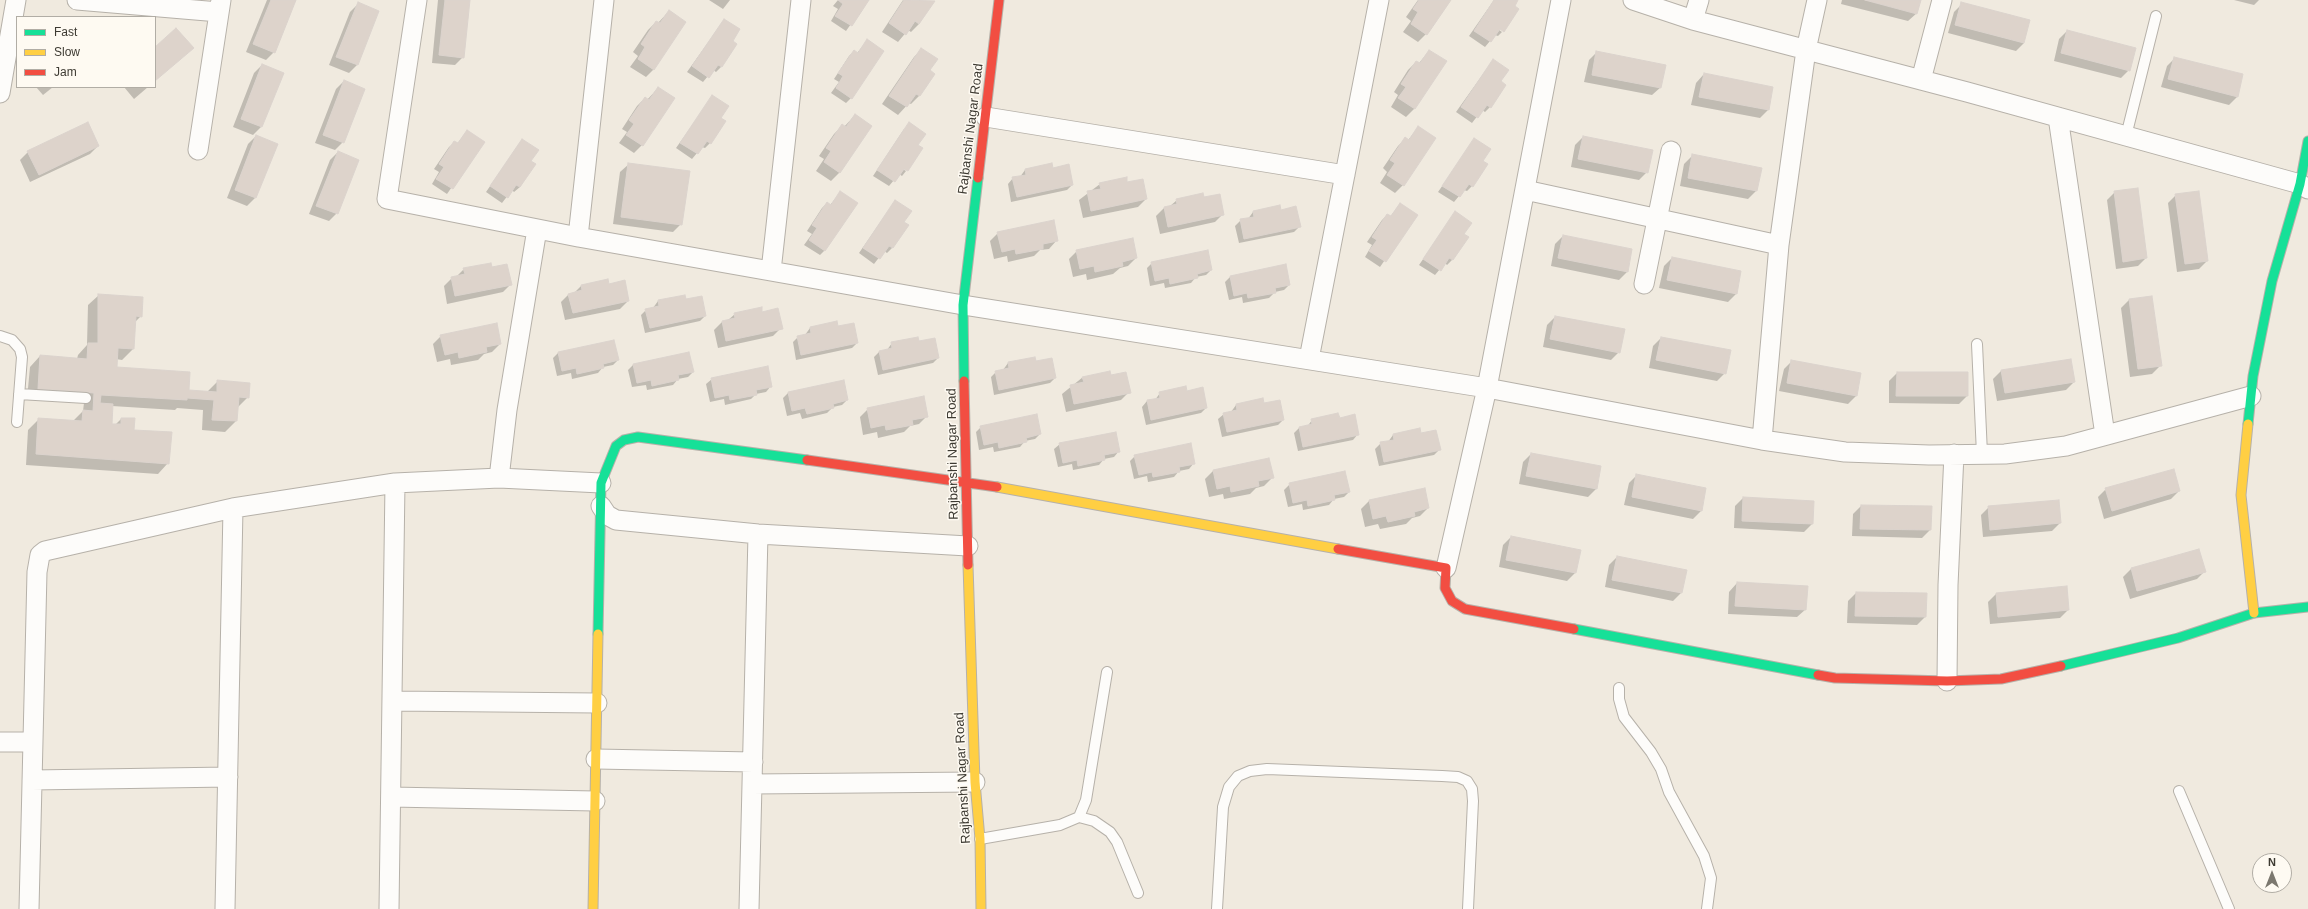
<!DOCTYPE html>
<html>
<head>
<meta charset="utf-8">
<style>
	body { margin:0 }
	#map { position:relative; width:2308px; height:909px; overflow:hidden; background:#f0eadf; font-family:Arial,sans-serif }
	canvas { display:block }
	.legend { position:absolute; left:16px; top:16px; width:140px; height:72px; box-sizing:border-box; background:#fefaf2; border:1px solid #b1ada5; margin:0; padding:5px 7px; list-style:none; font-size:12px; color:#3d3a32 }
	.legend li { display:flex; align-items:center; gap:8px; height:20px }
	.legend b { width:20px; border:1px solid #b1ada5 }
	.north { position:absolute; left:2252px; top:853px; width:40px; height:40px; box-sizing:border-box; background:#fefaf2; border:1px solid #b1ada5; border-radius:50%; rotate:0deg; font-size:11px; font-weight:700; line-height:16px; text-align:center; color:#3d3a32 }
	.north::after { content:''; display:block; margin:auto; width:14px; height:18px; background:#7c786f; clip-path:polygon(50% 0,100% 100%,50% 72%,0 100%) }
</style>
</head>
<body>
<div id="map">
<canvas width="2308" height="909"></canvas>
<ul class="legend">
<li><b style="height:5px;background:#16e098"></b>Fast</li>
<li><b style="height:5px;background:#ffcf43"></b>Slow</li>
<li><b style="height:5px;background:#f24e42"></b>Jam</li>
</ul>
<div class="north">N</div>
</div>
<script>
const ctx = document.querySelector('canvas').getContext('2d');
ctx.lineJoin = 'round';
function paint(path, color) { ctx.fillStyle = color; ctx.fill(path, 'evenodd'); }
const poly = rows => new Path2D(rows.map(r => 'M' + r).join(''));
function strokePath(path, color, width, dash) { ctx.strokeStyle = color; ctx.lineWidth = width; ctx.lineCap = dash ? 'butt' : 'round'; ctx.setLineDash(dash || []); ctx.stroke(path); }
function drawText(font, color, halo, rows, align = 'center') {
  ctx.font = font + ' Arial,sans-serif'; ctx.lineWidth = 3; ctx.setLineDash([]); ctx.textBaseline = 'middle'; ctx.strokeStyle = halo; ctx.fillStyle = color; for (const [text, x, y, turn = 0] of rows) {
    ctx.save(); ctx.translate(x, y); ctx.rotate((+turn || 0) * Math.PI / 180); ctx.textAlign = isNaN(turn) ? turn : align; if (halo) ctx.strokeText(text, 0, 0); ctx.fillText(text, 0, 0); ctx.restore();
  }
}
paint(poly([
	[267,0,294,0,274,52,266,60,246,52],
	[438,0,469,0,463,57,455,65,432,63],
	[709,0,730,0,723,9],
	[838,0,868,0,846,31,831,21,838,9,833,6],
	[903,0,933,2,919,24,911,32,908,30,898,42,882,32],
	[1418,0,1449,0,1426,34,1418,42,1403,32,1411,21,1406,17],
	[1494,0,1517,0,1495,27,1502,32,1498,36,1495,35,1485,47,1469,36],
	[1842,0,1920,0,1917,13,1908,21,1841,4],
	[2234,0,2259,0,2254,5],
	[358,4,357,65,349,73,329,65,350,12],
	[1962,4,2024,43,2016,51,1948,33,1954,12],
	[669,11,654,69,646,77,630,67,638,56,633,52,648,30,656,22,658,23],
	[724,20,731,41,736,45,721,67,716,72,713,70,703,82,687,72],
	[2067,31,2129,70,2121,78,2054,61,2059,39],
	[867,41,851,98,846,103,831,93,839,82,834,79,849,56,854,51,857,53],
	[922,49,929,71,934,74,919,96,911,104,909,103,898,115,882,104,914,57],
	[1429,51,1445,62,1414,109,1406,117,1391,107,1398,95,1394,92,1408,70,1416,62,1419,63],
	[1597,52,1661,87,1652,95,1584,82,1589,60],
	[2175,58,2237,97,2229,105,2161,87,2167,66],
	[1493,60,1500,82,1490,107,1485,112,1482,110,1472,123,1456,112],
	[262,65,261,127,253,135,233,127,254,73],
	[1704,74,1768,110,1760,118,1691,105,1696,83],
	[344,81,343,142,335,150,315,143,336,89],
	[36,87,53,87,43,95],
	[124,87,148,87,134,99],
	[658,88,674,98,642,145,634,153,619,143,627,132,622,129,637,106,645,98,647,100],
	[713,96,720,118,725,121,710,143,705,148,702,147,692,159,676,148],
	[855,115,871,126,839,173,831,181,816,171,824,159,819,156,834,134,842,126,844,127],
	[1418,128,1403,185,1395,193,1380,183,1387,172,1383,168,1398,146,1406,138,1408,140],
	[904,129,899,167,906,171,902,176,899,174,889,186,873,176],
	[467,131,483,142,447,194,432,184,439,172,434,169,449,147,455,142,457,144],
	[256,136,276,144,255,198,247,206,227,198,248,144],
	[1583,137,1647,172,1639,180,1571,167,1575,145],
	[1475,139,1482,161,1487,164,1472,186,1467,191,1464,190,1454,202,1438,192],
	[522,140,530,161,534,165,520,187,514,192,512,190,502,203,486,192],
	[98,146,90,154,30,182,20,160,28,152],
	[338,152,337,213,329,221,309,214,330,160],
	[1693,155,1756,191,1748,199,1680,186,1684,164],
	[629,164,681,224,673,232,613,224,620,172],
	[1052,169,1072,185,1067,190,1011,202,1008,184,1013,178,1020,177,1025,170],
	[1100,184,1146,199,1138,207,1083,218,1079,200],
	[2115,192,2146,258,2138,266,2116,269,2107,200],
	[840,193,825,250,820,255,804,245,812,234,807,231,822,208,827,203,830,205],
	[2176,195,2207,261,2199,269,2177,272,2168,203],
	[1203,199,1223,214,1215,222,1160,234,1156,216,1164,208,1169,207,1177,200],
	[895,201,902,223,907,226,892,248,887,253,884,251,874,264,859,253],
	[1400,204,1416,215,1380,267,1365,257,1372,245,1367,242,1382,220,1387,215,1390,217],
	[1279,206,1280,211,1300,226,1294,232,1239,243,1235,226,1241,220,1248,219,1253,212],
	[1455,213,1462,234,1452,260,1447,265,1445,263,1435,275,1419,265],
	[998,233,1057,240,1049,249,1040,250,1034,256,1008,262,1007,256,994,259,990,241],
	[1563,236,1627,272,1619,280,1551,266,1555,244],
	[1077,251,1136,258,1128,266,1120,268,1113,274,1087,280,1086,274,1073,277,1069,259],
	[1672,258,1736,294,1728,302,1659,288,1664,266],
	[1152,263,1211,270,1206,275,1196,277,1191,283,1165,288,1164,283,1150,286,1147,268],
	[1285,266,1289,285,1284,290,1275,292,1269,298,1243,303,1242,297,1229,300,1225,282,1230,277],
	[491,268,511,284,503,292,447,304,444,286,452,278,456,277,464,269],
	[609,285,628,301,620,309,565,320,561,302,569,294,574,293,581,286],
	[99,295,141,316,134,323,133,349,122,360,116,359,116,367,188,391,207,392,218,381,248,397,237,408,236,421,225,432,202,430,203,410,177,408,175,410,112,406,111,425,115,425,121,419,168,463,158,474,26,465,28,430,39,419,73,421,83,411,84,403,27,399,30,367,40,356,77,359,78,355,87,345,88,305],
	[2129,300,2160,366,2152,374,2130,377,2121,308],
	[658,301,705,316,700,321,645,333,641,315,646,310,653,308],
	[762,313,781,328,773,336,718,348,714,330,722,322,727,321,735,314],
	[1555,317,1619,352,1611,360,1543,347,1547,325],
	[837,327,857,343,852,348,796,360,793,342,798,337,805,335,810,328],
	[441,336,500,344,492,352,484,354,478,360,451,365,450,359,437,362,433,344],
	[1661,338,1725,373,1717,381,1649,368,1653,346],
	[919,342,938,358,933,363,878,375,874,357,879,352,887,350,892,343],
	[558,353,618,360,613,365,603,367,598,373,572,379,571,373,557,376,553,358],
	[1792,361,1860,374,1856,396,1848,404,1779,391,1784,369],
	[1035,362,1055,378,1050,383,994,395,991,377,996,372,1003,370,1008,363],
	[633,365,693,372,688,377,678,379,673,385,647,390,646,385,632,387,628,370],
	[2001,371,2074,382,2066,390,1997,401,1993,379],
	[1897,373,1967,396,1959,404,1889,403,1889,381],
	[1083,377,1110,377,1129,392,1121,400,1066,412,1062,394],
	[712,379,771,386,766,392,756,394,751,399,725,405,724,399,710,402,706,384],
	[843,381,847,400,842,405,833,407,827,413,802,419,800,413,787,416,783,398,788,393],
	[1160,393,1206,408,1201,413,1146,425,1142,407,1147,401,1155,400],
	[1262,400,1263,404,1283,420,1278,425,1222,437,1218,419,1224,414,1231,412,1236,405],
	[868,409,927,416,919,424,910,426,904,432,878,438,877,432,863,435,860,417],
	[1312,420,1358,434,1353,440,1298,451,1294,433,1299,428,1307,427],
	[981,427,1040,434,1035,439,1025,441,1020,447,994,452,993,447,979,450,976,432],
	[1419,429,1420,434,1440,449,1434,455,1379,466,1375,449,1381,443,1388,442,1393,435],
	[1060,444,1119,451,1114,457,1104,459,1099,465,1073,470,1072,464,1058,467,1054,449],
	[1531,454,1600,467,1596,489,1588,497,1519,484,1523,462],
	[1135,456,1194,463,1189,469,1179,471,1174,477,1148,482,1147,476,1134,479,1130,461],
	[1268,459,1272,478,1264,486,1256,488,1250,494,1224,499,1223,494,1209,497,1205,479,1213,471],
	[1637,475,1701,511,1693,519,1624,505,1629,483],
	[1290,484,1349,492,1344,497,1334,499,1329,505,1303,510,1302,504,1288,507,1284,490],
	[2106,489,2179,491,2171,499,2104,519,2098,497],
	[1743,498,1812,524,1804,532,1734,528,1735,506],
	[1369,501,1428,508,1420,516,1412,518,1406,524,1380,529,1378,524,1365,527,1361,509],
	[1861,506,1931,507,1930,530,1922,538,1852,536,1853,514],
	[1989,507,2060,523,2052,531,1983,537,1981,515],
	[1511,537,1575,573,1567,581,1499,567,1503,545],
	[2199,550,2205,571,2197,579,2130,599,2123,577,2131,569],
	[1617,557,1681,593,1673,601,1605,587,1609,565],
	[1737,583,1806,609,1797,617,1728,614,1729,592],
	[1856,593,1925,617,1917,625,1847,623,1848,601],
	[1996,594,2068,610,2060,618,1990,624,1988,602]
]), '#0003');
const building = poly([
	[271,0,296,0,275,53,253,44,271,0],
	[445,0,470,0,464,58,439,55,445,0],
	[869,0,852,26,835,16,843,4,838,0,869,0],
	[904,0,935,1,919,24,915,21,906,35,889,23,904,0],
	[1419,0,1451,0,1427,35,1411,24,1418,12,1413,9,1419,0],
	[1494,0,1518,0,1515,6,1519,9,1504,32,1500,29,1491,42,1474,31,1494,0],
	[1865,0,1921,0,1917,14,1865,0],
	[358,2,379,11,358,65,336,57,358,2],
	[1961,2,2030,20,2024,43,1955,25,1961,2],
	[669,10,686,22,654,70,638,59,645,47,641,44,656,21,660,23,669,10],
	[724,19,740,29,733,41,737,44,722,67,718,65,709,78,692,66,724,19],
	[176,28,194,48,155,81,155,47,176,28],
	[2067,30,2136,48,2130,71,2061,53,2067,30],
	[867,39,884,51,852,99,836,88,843,76,838,73,854,50,858,53,867,39],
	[921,48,938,59,930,70,935,74,920,96,916,94,907,107,889,96,921,48],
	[1429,50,1447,61,1415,109,1398,98,1406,87,1401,84,1416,61,1420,63,1429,50],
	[1596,51,1666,65,1661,88,1592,75,1596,51],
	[2174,57,2243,74,2238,97,2168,79,2174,57],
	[1493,59,1509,70,1501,81,1506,85,1491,108,1487,105,1478,118,1461,107,1493,59],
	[262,64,284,73,262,127,241,119,262,64],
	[1704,73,1773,87,1769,110,1699,97,1704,73],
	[344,80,365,89,344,143,323,135,344,80],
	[658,87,675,98,643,146,626,135,634,124,629,120,645,97,649,100,658,87],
	[712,95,729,106,721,118,726,121,711,144,707,141,698,154,680,143,712,95],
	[855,114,872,126,840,173,824,162,831,151,826,148,842,124,846,127,855,114],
	[88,122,99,146,39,175,27,151,88,122],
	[909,122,926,134,918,145,923,148,908,171,904,169,895,182,877,170,909,122],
	[1418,126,1436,138,1404,186,1387,175,1395,163,1390,160,1405,137,1409,140,1418,126],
	[467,130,485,142,453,189,436,179,444,167,439,164,454,141,458,143,467,130],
	[256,135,278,144,256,198,235,190,256,135],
	[1583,136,1653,150,1648,173,1578,159,1583,136],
	[1474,138,1491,149,1483,161,1488,164,1473,187,1469,184,1460,197,1442,186,1474,138],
	[522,139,539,150,531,161,536,164,520,187,516,185,508,198,490,186,522,139],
	[338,151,359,160,338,214,316,206,338,151],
	[1692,154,1762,168,1757,191,1688,178,1692,154],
	[628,163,690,171,682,225,621,217,628,163],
	[1052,163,1053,168,1069,164,1073,185,1017,197,1012,177,1026,175,1025,169,1052,163],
	[1127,177,1127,182,1143,179,1147,199,1091,211,1087,191,1101,189,1099,183,1127,177],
	[2138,188,2147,258,2123,262,2114,191,2138,188],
	[840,191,858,203,825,251,809,240,817,228,812,225,827,202,831,205,840,191],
	[2199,191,2208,261,2185,264,2175,194,2199,191],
	[1203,193,1204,197,1220,194,1224,215,1168,227,1164,207,1177,204,1176,199,1203,193],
	[895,200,912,211,904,222,909,225,893,248,889,246,880,259,863,248,895,200],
	[1400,203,1418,215,1386,262,1369,251,1377,240,1372,237,1387,214,1391,216,1400,203],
	[1280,205,1281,210,1296,206,1301,227,1244,239,1240,219,1254,217,1253,211,1280,205],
	[1455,211,1472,223,1464,234,1469,237,1453,260,1449,258,1441,271,1423,259,1455,211],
	[1054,220,1058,241,1043,244,1043,249,1016,254,1015,249,1002,252,997,232,1054,220],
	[1563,235,1632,249,1628,272,1558,258,1563,235],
	[1133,238,1137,258,1122,262,1123,266,1095,272,1094,266,1080,269,1076,250,1133,238],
	[1208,250,1212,270,1197,274,1198,278,1170,284,1169,278,1155,281,1151,262,1208,250],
	[1672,257,1741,271,1737,294,1667,280,1672,257],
	[491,263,492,267,507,264,512,285,455,296,451,277,465,274,463,268,491,263],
	[1286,264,1290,285,1275,288,1276,293,1248,298,1247,293,1234,296,1230,276,1286,264],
	[608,279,609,284,625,280,629,301,573,313,568,294,582,290,581,285,608,279],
	[98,294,143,297,142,317,136,316,134,349,118,348,117,367,190,372,189,390,217,392,217,380,250,383,249,398,239,397,237,421,212,420,214,400,187,398,187,400,101,395,100,403,113,404,112,424,121,424,121,418,135,418,134,430,172,432,169,464,36,454,38,418,82,421,83,410,93,411,94,393,38,389,40,355,87,359,88,343,98,343,98,294],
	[685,295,686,299,702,296,706,316,650,328,645,309,659,306,658,300,685,295],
	[2152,296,2162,366,2138,369,2129,299,2152,296],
	[762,307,762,312,778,308,783,329,726,341,722,321,735,318,734,313,762,307],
	[1555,316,1625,329,1620,353,1550,339,1555,316],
	[837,321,838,326,854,323,858,343,801,355,797,336,811,333,810,327,837,321],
	[497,323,501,344,486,347,487,352,459,358,458,352,445,355,440,335,497,323],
	[918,337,919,341,935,338,939,358,883,370,879,351,892,348,891,342,918,337],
	[1661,337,1731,350,1726,374,1656,360,1661,337],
	[614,340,619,360,603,364,604,368,577,374,576,368,562,371,558,352,614,340],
	[689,352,694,372,678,375,679,380,652,386,651,380,637,383,633,364,689,352],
	[1035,357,1036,361,1052,358,1056,378,999,390,995,371,1009,368,1008,362,1035,357],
	[2071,359,2075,382,2005,393,2001,370,2071,359],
	[1791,360,1861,373,1857,396,1787,383,1791,360],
	[768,366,772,387,756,390,757,395,730,400,729,395,715,398,711,378,768,366],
	[1110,371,1111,375,1126,372,1131,393,1074,404,1070,385,1084,382,1082,377,1110,371],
	[1897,372,1968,372,1968,396,1896,396,1897,372],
	[844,380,848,400,833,404,834,408,807,414,805,408,792,411,788,392,844,380],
	[1186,386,1187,391,1203,387,1207,408,1151,420,1147,400,1160,398,1159,392,1186,386],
	[924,396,928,417,912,420,913,425,886,430,885,425,871,428,867,408,924,396],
	[1263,398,1264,403,1280,400,1284,420,1227,432,1223,413,1237,410,1236,404,1263,398],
	[1338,413,1340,418,1355,414,1359,435,1303,447,1299,427,1312,424,1311,419,1338,413],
	[1037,414,1041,434,1026,438,1027,442,999,448,998,442,984,445,980,426,1037,414],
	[1420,428,1421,433,1436,430,1441,450,1384,462,1380,442,1394,440,1393,434,1420,428],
	[1116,432,1120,452,1104,455,1105,460,1078,466,1077,460,1063,463,1059,443,1116,432],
	[1191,443,1195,464,1179,467,1180,472,1153,477,1152,472,1139,475,1134,455,1191,443],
	[1531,453,1601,466,1597,489,1526,476,1531,453],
	[1269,458,1274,478,1258,481,1259,486,1231,492,1230,486,1217,489,1213,470,1269,458],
	[2174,469,2180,491,2112,511,2105,488,2174,469],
	[1345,471,1350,492,1334,495,1335,500,1308,506,1307,500,1293,503,1289,483,1345,471],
	[1636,474,1706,488,1702,511,1632,497,1636,474],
	[1425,488,1429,508,1414,512,1415,516,1388,522,1386,516,1373,519,1369,500,1425,488],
	[1743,497,1814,501,1813,524,1742,521,1743,497],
	[2059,500,2061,523,1990,530,1988,506,2059,500],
	[1861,505,1932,506,1931,530,1860,529,1861,505],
	[1511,536,1581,550,1576,573,1506,560,1511,536],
	[2199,549,2206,572,2137,591,2131,568,2199,549],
	[1617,556,1687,570,1682,593,1612,580,1617,556],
	[1737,582,1808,586,1806,610,1735,606,1737,582],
	[2067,586,2069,610,1998,617,1996,593,2067,586],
	[1856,592,1927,593,1926,617,1855,616,1856,592]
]);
paint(building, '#ddd3cb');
strokePath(building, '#dbd3cd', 1);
const lane = poly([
	[2126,136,2156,16],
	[0,336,12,340,20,349,22,357,17,422],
	[1977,344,1982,454],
	[19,394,86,398],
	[1619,688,1619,699,1624,717,1651,752,1661,769,1669,792,1704,856,1711,878,1707,909],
	[2179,791,2229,909],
	[1079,817,1094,821,1110,832,1117,842,1138,893],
	[980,839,1060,825,1079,817,1086,800,1107,672],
	[1217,909,1223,807,1229,787,1238,776,1250,771,1267,769,1442,776,1458,777,1467,781,1472,789,1473,801,1468,909]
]);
const street = poly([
	[77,0,219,12],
	[417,0,387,199,578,237],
	[604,0,578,237,963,305,1487,388,1762,440,1845,452,1929,455,2005,454,2066,446,2251,396],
	[1633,0,1693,20,1967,92,2300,184,2308,189],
	[1693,20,1699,0],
	[1921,80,1942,0],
	[0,93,16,0],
	[986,117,1345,175],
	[2058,117,2105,435],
	[198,150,221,0],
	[1525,190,1779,245],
	[771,271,801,0],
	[1644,284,1671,151],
	[1309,359,1379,0],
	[1762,440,1779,245,1806,50,1817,0],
	[499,478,507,410,537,229],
	[601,506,607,515,616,520,758,534,968,546],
	[1446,568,1487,388,1561,0],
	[1947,681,1948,585,1954,454],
	[392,701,597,703],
	[0,742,32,742],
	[596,759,753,762],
	[32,780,228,777],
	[752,784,975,782],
	[391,797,595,801],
	[29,909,37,572,40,555,45,551,233,508,395,483,499,478,601,483],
	[225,909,233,508],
	[389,909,395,483],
	[749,909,758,534]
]);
const fast = poly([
	[964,381,963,305,978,178],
	[2248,424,2253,376,2272,281,2300,184,2308,141],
	[1574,629,1818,675],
	[598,634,601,483,616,446,624,440,638,437,807,460],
	[2061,666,2178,638,2254,613,2308,607]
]);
const slow = poly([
	[2248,424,2241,495,2254,613],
	[997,487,1338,549],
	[968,565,975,782,980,839,981,909],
	[593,909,598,634]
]);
const jam = poly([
	[978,178,999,0],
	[964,381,968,565],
	[807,460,997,487],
	[1338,549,1446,568,1445,588,1452,601,1465,609,1574,629],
	[1818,675,1835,678,1947,681,2001,679,2061,666]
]);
strokePath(lane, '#b6b1a9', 12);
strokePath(street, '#b6b1a9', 21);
strokePath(fast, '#b6b1a9', 11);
strokePath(slow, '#b6b1a9', 11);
strokePath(jam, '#b6b1a9', 11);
strokePath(lane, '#fdfcfa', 10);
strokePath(street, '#fdfcfa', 19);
strokePath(fast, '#16e098', 9);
strokePath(slow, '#ffcf43', 9);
strokePath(jam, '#f24e42', 9);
drawText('13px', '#3d3a32', '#fefaf2', [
	["Rajbanshi Nagar Road",971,129,-83],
	["Rajbanshi Nagar Road",953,454,-91],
	["Rajbanshi Nagar Road",963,778,-93]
]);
</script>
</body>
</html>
